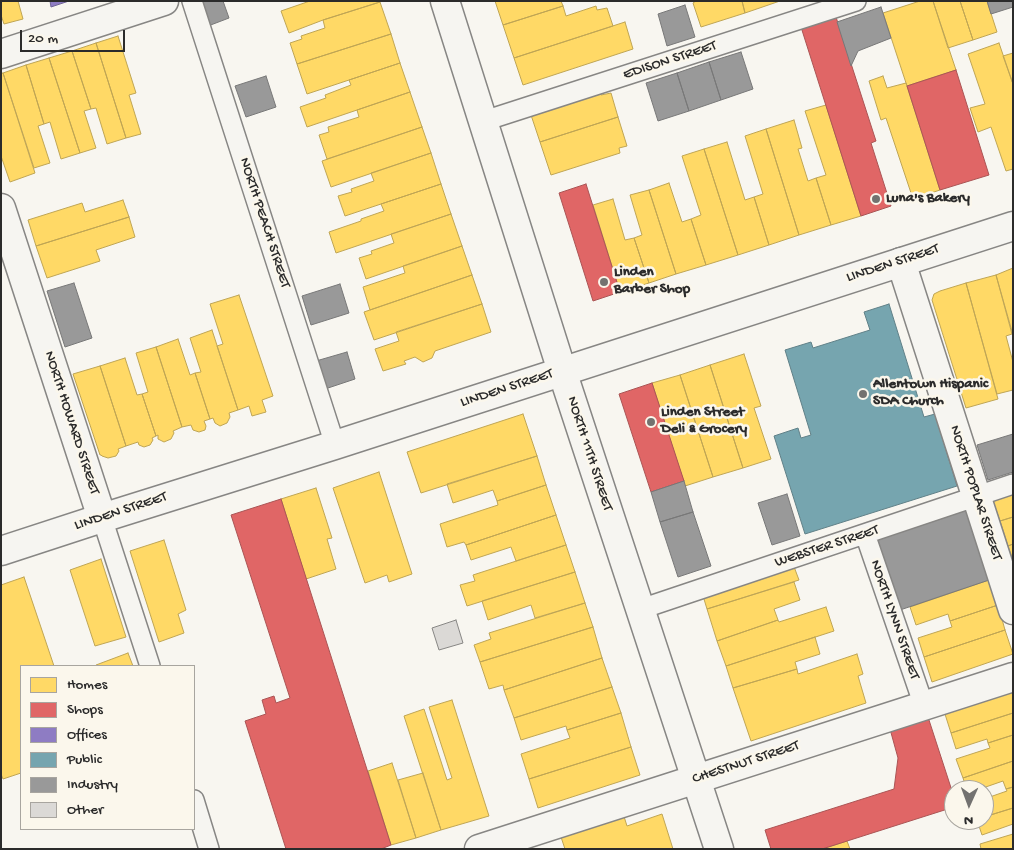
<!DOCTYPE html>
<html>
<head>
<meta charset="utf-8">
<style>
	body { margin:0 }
	#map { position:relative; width:1014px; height:850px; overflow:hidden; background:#f8f6f0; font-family:"Gochi Hand",sans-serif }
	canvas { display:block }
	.frame { position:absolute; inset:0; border:2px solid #2b2b2b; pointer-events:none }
	.legend { position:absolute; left:20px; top:665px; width:175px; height:165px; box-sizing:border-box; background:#fbf7ec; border:1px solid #a8a59f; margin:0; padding:6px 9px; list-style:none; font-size:15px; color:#2b2b2b }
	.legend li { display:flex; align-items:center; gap:10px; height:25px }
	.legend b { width:25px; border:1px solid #a8a59f }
	.north { position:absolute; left:944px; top:780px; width:50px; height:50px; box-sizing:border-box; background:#fbf7ec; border:1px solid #a8a59f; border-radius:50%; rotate:182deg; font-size:14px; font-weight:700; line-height:20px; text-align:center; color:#2b2b2b }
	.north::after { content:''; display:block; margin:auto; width:18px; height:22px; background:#737270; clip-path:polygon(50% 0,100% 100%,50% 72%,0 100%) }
	.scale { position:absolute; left:20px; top:30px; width:105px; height:22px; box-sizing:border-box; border:2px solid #2b2b2b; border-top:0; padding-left:6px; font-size:15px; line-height:18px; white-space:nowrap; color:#2b2b2b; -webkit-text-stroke:4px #fbf7ec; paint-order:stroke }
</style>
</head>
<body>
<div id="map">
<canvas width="1014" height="850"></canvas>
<div class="frame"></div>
<ul class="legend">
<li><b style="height:14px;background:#ffd966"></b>Homes</li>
<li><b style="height:14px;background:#e06666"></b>Shops</li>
<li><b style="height:14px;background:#8e7cc3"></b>Offices</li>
<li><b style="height:14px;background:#76a5af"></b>Public</li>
<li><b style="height:14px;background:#999"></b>Industry</li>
<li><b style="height:14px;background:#dbd9d6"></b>Other</li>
</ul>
<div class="north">N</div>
<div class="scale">20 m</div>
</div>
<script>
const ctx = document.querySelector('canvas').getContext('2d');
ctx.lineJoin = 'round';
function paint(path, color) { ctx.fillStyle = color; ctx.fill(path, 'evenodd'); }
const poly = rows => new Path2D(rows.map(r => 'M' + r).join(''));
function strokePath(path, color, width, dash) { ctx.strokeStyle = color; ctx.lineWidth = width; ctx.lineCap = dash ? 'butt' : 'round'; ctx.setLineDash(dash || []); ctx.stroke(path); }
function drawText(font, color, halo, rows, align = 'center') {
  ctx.font = font + ' "Gochi Hand",sans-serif'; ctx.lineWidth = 5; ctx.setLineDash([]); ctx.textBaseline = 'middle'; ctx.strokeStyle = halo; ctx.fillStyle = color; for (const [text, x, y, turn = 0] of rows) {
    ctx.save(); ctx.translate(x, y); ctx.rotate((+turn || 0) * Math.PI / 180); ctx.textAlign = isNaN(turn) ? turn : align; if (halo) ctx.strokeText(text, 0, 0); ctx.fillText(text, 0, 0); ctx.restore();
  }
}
const homes = poly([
	[1,1,18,1,23,19,4,24,1,15,1,1],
	[310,1,380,1,380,2,323,20,289,33,281,11,310,1],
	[495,1,561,1,563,6,503,25,495,1],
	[696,1,742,1,745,13,701,27,693,3,696,1],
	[742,1,780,1,745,13,742,1],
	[920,1,933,1,956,70,907,86,883,13,920,1],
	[933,1,960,1,973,40,948,48,933,1],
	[960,1,987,1,997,32,973,40,960,1],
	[380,2,391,34,297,64,290,43,302,39,301,36,325,28,323,20,380,2],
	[563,6,566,16,596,6,597,10,607,8,613,26,514,58,503,25,563,6],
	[625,22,633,49,523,85,514,58,625,22],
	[391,34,400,63,307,94,297,64,391,34],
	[118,36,136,93,129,95,141,134,126,138,96,43,118,36],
	[96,43,126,138,107,144,96,108,91,109,72,51,96,43],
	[999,43,1013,84,1013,169,1006,171,991,127,978,132,970,108,985,104,968,54,999,43],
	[72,51,91,109,84,111,96,148,80,153,49,58,72,51],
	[1013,53,1013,84,1003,56,1013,53],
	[49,58,80,153,61,159,50,122,44,124,26,65,49,58],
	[400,63,410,92,307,127,300,107,326,98,325,95,351,85,349,80,400,63],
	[26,65,44,124,38,126,50,163,34,168,3,73,26,65],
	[1,73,3,73,35,173,10,182,1,156,1,73],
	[883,76,887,88,906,83,940,190,913,199,886,118,881,120,869,81,883,76],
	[410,92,422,127,327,159,319,135,329,132,328,127,359,117,357,110,410,92],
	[600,92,601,95,611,93,618,117,540,142,531,115,600,92],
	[826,105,861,216,831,225,816,178,826,175,805,111,826,105],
	[618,117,627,146,619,148,620,153,551,175,540,142,618,117],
	[794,120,802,148,798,149,808,181,816,178,831,225,799,235,766,129,794,120],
	[422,127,431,153,331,187,322,161,422,127],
	[766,129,799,235,769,245,754,197,763,194,745,136,766,129],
	[727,142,745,200,754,197,769,245,738,255,704,149,727,142],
	[704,149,738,255,706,265,691,219,701,215,682,156,704,149],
	[431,153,441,184,345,216,338,196,352,192,351,189,374,181,371,173,431,153],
	[669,183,682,222,691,219,706,265,676,274,649,190,669,183],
	[441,184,451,214,336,253,329,232,361,221,361,219,384,211,381,204,441,184],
	[649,190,676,274,649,283,634,238,642,235,630,195,649,190],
	[613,199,625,240,634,238,649,283,620,292,593,205,613,199],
	[123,200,129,217,36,246,28,220,82,203,85,212,123,200],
	[451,214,462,246,366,279,359,258,372,254,371,251,394,243,391,234,451,214],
	[129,217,135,237,96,250,100,261,47,278,36,246,129,217],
	[462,246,472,275,370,310,363,287,405,273,403,266,462,246],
	[1013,268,1013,335,996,275,1013,268],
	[472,275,482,304,374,340,364,312,472,275],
	[996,275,1012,334,1006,336,1013,362,1013,390,997,394,966,283,996,275],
	[966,283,998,399,966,408,932,300,934,294,940,291,966,283],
	[239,295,273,396,262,400,266,412,252,416,249,406,238,410,217,346,223,344,210,304,239,295],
	[482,304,491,332,435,351,432,358,423,362,415,357,404,361,406,364,383,371,375,349,399,341,396,332,482,304],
	[212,330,238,410,229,413,230,417,227,423,220,426,215,423,213,418,210,419,195,373,201,372,190,338,212,330],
	[178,339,190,375,195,373,210,419,204,421,206,426,205,430,199,432,193,430,191,425,182,427,156,347,178,339],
	[156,347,182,427,173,431,174,433,171,439,164,442,158,439,158,435,156,436,142,394,148,392,136,353,156,347],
	[744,354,761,406,754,408,771,459,743,468,710,365,744,354],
	[125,358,137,395,142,394,156,436,152,438,153,440,150,445,144,447,139,445,138,442,126,446,100,366,125,358],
	[710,365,743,468,713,477,680,375,710,365],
	[100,366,126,446,118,449,119,451,116,456,108,458,102,456,101,455,100,455,73,374,100,366],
	[680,375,713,477,685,486,652,383,680,375],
	[523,414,537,456,421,493,407,452,523,414],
	[537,456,546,485,497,501,493,490,453,503,447,484,537,456],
	[379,472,412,574,389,582,387,575,365,583,333,488,379,472],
	[546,485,556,515,466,545,464,542,447,547,440,524,498,505,497,501,546,485],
	[1013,485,1013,517,1000,521,990,493,1013,485],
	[316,488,332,538,327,539,336,569,306,579,281,499,316,488],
	[556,515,566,545,516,561,511,547,471,560,466,545,556,515],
	[1013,517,1013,544,1008,546,1000,521,1013,517],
	[164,540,186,610,178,614,184,633,159,642,130,551,164,540],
	[1013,544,1013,560,1008,546,1013,544],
	[566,545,575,572,467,606,460,585,475,581,473,575,566,545],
	[790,556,799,580,707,609,700,586,790,556],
	[101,559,126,637,95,646,70,570,101,559],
	[575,572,585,603,535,618,531,605,488,620,482,601,575,572],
	[24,577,54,666,21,666,21,773,3,779,1,774,1,585,24,577],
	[989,580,998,605,950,621,948,614,916,625,910,607,989,580],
	[794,582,800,600,774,609,778,620,717,641,707,609,794,582],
	[585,603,593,627,480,662,474,645,491,639,489,633,585,603],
	[998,605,1005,630,924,657,918,638,952,627,950,621,998,605],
	[826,607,834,631,726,666,717,641,778,620,779,622,826,607],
	[593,627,602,658,504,690,503,685,489,689,480,662,593,627],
	[1005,630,1013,654,932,682,924,657,1005,630],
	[815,637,820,654,795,662,797,669,733,688,726,666,815,637],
	[128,653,133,666,97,666,96,665,128,653],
	[857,654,863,674,858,676,866,703,751,741,733,688,797,669,798,674,857,654],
	[602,658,612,687,514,718,504,690,602,658],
	[612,687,621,713,567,730,566,726,521,740,514,718,612,687],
	[1013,689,1013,713,951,733,944,711,1013,689],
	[452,700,489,816,441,830,404,716,424,709,447,780,452,778,429,707,452,700],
	[621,713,631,747,529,779,521,754,570,738,567,730,621,713],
	[1013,713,1013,735,988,743,987,739,956,749,951,733,1013,713],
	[1013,735,1013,761,963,778,956,759,990,748,988,743,1013,735],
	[631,747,640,775,538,808,529,779,631,747],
	[1013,761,1013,787,1006,789,1003,781,977,790,967,790,963,778,1013,761],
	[392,763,416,838,391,845,368,771,392,763],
	[423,773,441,830,416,838,398,780,423,773],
	[1013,787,1013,808,984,817,984,799,1007,791,1006,789,1013,787],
	[1013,808,1013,824,982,835,977,820,984,820,984,817,1013,808],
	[622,810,627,826,662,814,673,849,565,849,559,831,622,810],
	[1013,834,1013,849,981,849,980,844,1013,834],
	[847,841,850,849,822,849,847,841]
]);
paint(homes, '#ffd966');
strokePath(homes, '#bfa554', 1);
const shops = poly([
	[836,17,876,141,871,143,891,206,861,216,801,27,836,17],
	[956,70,989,175,940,190,907,86,956,70],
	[586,184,620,292,593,301,559,193,586,184],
	[652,383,684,481,651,492,619,394,652,383],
	[281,499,391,845,381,849,286,849,245,721,266,714,262,700,274,696,276,703,290,698,231,515,281,499],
	[928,717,954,797,954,807,822,849,771,849,765,830,894,789,898,758,890,729,928,717]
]);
paint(shops, '#e06666');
strokePath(shops, '#aa5454', 1);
const offices = poly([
	[50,1,69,1,51,7,50,1]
]);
paint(offices, '#8e7cc3');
strokePath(offices, '#706495', 1);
const public = poly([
	[889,304,924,417,935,414,957,486,805,534,774,436,798,428,801,438,811,435,785,350,811,342,813,348,870,330,864,312,889,304]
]);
paint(public, '#76a5af');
strokePath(public, '#608087', 1);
const industry = poly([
	[199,1,223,1,229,18,208,26,199,1],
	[987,1,1013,1,1013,7,991,14,987,1],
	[685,5,695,37,667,46,658,14,685,5],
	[881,7,891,38,858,51,851,66,837,22,881,7],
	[741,52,753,89,721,100,709,62,741,52],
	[709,62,721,100,689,111,677,73,709,62],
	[677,73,689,111,658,121,646,83,677,73],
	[266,76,276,107,246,117,235,86,266,76],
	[74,283,92,338,65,347,47,291,74,283],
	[340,284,349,313,311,325,302,296,340,284],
	[347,352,355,379,325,389,316,361,347,352],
	[1013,434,1013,472,988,480,977,445,1013,434],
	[684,481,693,512,660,522,651,492,684,481],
	[787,494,800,536,772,545,758,503,787,494],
	[963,498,989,580,897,611,870,530,963,498],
	[693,512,711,566,678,577,660,522,693,512]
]);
paint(industry, '#999');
strokePath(industry, '#787878', 1);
const building = poly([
	[456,620,463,643,439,650,432,628,456,620]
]);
paint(building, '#dbd9d6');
strokePath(building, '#878684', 1);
const lane = poly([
	[192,1,335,445],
	[484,121,856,1],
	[102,518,150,666],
	[865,534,924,706],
	[641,609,1013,484],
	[194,800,209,849]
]);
const street = poly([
	[445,1,562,371,719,849],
	[1,54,164,1],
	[1,208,102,518],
	[901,262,1013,610],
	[479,849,1013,677]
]);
const primary = poly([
	[1,551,102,518,335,445,1013,226]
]);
strokePath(lane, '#878684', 22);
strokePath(street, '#878684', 31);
strokePath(primary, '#878684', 31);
strokePath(lane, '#f6f5f1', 19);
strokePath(street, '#f6f5f1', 28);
strokePath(primary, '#f6f5f1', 28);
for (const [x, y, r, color] of [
	[876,199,5,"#737270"],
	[604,282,5,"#737270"],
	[863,394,5,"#737270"],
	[651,422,5,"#737270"]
]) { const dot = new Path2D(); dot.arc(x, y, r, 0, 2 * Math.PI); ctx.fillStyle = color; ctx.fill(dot); strokePath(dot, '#fbf7ec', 2); }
drawText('15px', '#2b2b2b', '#fbf7ec', [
	["EDISON STREET",670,61,-18],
	["NORTH PEACH STREET",264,223,72],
	["LINDEN STREET",893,264,-18],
	["LINDEN STREET",507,389,-18],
	["NORTH HOWARD STREET",71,423,72],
	["NORTH 11TH STREET",589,454,72],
	["NORTH POPLAR STREET",975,493,72],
	["LINDEN STREET",121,512,-18],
	["WEBSTER STREET",827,547,-18],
	["NORTH LYNN STREET",894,620,71],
	["CHESTNUT STREET",746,763,-18]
]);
drawText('bold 15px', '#2b2b2b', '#fbf7ec', [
	["Luna's Bakery",886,199],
	["Linden",614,273],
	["Barber Shop",614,290],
	["Allentown Hispanic",873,385],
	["SDA Church",873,402],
	["Linden Street",661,413],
	["Deli & Grocery",661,430]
], 'left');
</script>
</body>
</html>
